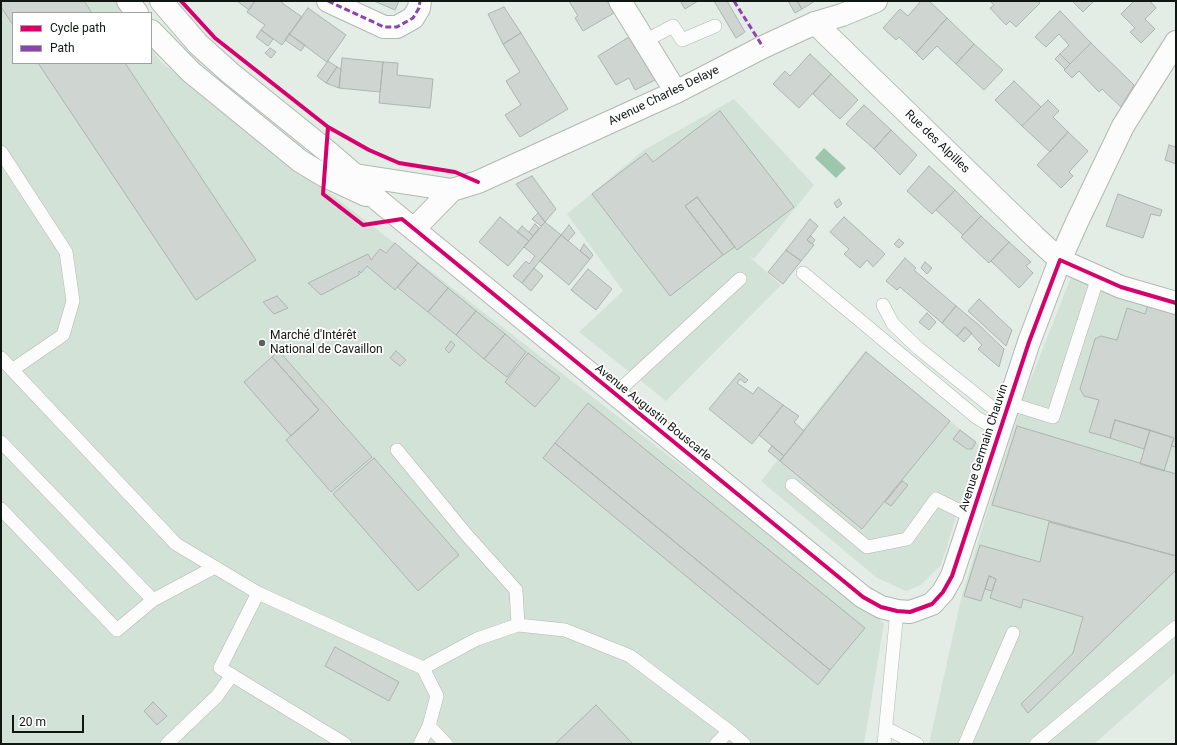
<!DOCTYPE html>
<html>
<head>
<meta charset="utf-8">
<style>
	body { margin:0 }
	#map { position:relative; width:1177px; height:745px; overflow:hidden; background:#e4ece6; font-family:Roboto,sans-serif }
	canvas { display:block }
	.frame { position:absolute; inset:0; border:2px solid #101612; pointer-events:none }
	.legend { position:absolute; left:12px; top:12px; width:140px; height:52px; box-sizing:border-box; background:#fff; border:1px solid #9fa2a0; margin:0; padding:5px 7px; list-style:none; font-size:12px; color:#101612 }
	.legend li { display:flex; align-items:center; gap:8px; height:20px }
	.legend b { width:20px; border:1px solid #9fa2a0 }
	.scale { position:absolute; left:12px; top:715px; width:72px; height:18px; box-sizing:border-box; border:2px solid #101612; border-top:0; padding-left:5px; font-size:12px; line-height:14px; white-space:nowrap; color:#101612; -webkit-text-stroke:3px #fff; paint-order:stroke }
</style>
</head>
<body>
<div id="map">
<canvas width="1177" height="745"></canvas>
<div class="frame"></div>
<ul class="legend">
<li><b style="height:5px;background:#d6006c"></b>Cycle path</li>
<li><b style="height:5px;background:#8e44ad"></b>Path</li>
</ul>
<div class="scale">20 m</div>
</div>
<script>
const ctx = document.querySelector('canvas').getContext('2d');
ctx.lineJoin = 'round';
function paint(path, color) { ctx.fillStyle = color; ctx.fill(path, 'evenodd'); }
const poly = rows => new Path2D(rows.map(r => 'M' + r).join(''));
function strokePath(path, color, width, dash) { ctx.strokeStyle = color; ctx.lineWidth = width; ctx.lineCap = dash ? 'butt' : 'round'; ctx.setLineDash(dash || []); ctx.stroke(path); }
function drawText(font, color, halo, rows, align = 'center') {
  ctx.font = font + ' Roboto,sans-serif'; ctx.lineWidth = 3.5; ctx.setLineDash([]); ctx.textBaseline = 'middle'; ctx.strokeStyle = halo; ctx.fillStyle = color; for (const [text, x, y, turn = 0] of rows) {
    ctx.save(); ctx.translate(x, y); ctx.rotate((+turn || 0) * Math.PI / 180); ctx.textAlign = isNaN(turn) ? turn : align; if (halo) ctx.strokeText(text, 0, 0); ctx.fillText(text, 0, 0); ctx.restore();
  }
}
paint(poly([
	[1,1,119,1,127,13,13,13,13,63,151,63,151,48,161,62,884,623,864,744,1,744],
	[734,99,814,185,754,259,748,255,781,285,666,401,579,332,623,291,567,214,644,150],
	[1071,277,1176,315,1176,672,1094,744,929,744,961,599,988,509,1026,391],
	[865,351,979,445,941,565,921,585,906,591,877,578,761,481]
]), '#d3e2d7');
paint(poly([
	[824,148,846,168,836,178,815,158]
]), '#9ec6ac');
const building = poly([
	[1,1,84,1,92,13,13,13,13,25,1,7,1,1],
	[237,1,255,1,249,10,237,1],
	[255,1,283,1,282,3,302,17,282,45,261,30,265,25,247,12,255,1],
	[374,1,399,1,395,10,374,1],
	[569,1,607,1,614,13,583,31,575,18,578,16,569,1],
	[680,1,698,1,685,9,680,1],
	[714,1,727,1,745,32,736,38,714,1],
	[788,1,797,1,802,9,795,13,788,1],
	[797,1,815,1,802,9,797,1],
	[921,1,929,1,947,18,916,53,899,37,896,40,883,28,900,9,908,16,921,1],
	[990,1,1038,1,1040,3,1016,27,1010,21,1006,25,990,8,994,5,990,1],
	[1072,1,1094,1,1083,12,1072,1],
	[1134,1,1150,1,1156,8,1145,19,1155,29,1141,43,1130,32,1135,28,1121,14,1134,1],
	[504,7,521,33,503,44,488,14,504,7],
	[308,8,346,35,327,62,289,34,308,8],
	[1060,11,1091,43,1070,64,1060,54,1069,45,1059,34,1046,47,1035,37,1060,11],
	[947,18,974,44,956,64,937,46,923,60,916,53,947,18],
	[261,30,273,39,268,46,256,37,261,30],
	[521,33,568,109,520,137,505,115,521,105,506,81,520,72,503,44,521,33],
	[289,34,305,45,301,51,285,40,289,34],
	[629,37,655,80,635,90,629,78,616,85,598,56,629,37],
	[1091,43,1134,85,1121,107,1102,89,1099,92,1079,71,1072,78,1064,70,1091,43],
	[974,44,1003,70,984,90,956,64,974,44],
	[270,48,276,52,271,58,265,53,270,48],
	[810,54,831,74,799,108,773,84,785,71,790,76,810,54],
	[1060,54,1070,64,1065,69,1055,59,1060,54],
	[342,58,383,62,380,92,339,88,342,58],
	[328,61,337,67,326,83,317,76,328,61],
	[383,62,398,63,397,75,433,79,430,108,379,103,383,62],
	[38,63,125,63,256,260,196,300,38,63],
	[337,67,341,69,339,88,326,83,337,67],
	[831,74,858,100,840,119,813,94,831,74],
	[1014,81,1041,107,1022,126,995,100,1014,81],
	[1048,100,1059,111,1053,117,1068,132,1050,152,1022,126,1048,100],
	[864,105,891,130,874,149,846,124,864,105],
	[720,111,794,207,737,250,697,197,685,206,723,255,670,296,592,194,646,153,653,162,720,111],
	[891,130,917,155,900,175,874,149,891,130],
	[1068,132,1088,151,1069,172,1073,176,1061,188,1037,165,1068,132],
	[1169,145,1176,147,1176,164,1165,160,1169,145],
	[929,166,955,190,932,214,907,191,929,166],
	[532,176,556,209,545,222,516,184,532,176],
	[955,190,981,216,963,235,936,210,955,190],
	[1118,194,1162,210,1160,216,1151,214,1143,238,1106,226,1118,194],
	[697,197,735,247,723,255,685,206,697,197],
	[839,199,842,204,837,208,834,203,839,199],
	[538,213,545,222,541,226,532,219,538,213],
	[981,216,1009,242,989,263,961,237,981,216],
	[500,217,529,241,508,266,479,242,500,217],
	[844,217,885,254,873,267,867,260,860,268,844,254,849,249,830,232,844,217],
	[810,219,818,226,807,240,814,245,801,261,786,250,810,219],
	[545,222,561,235,522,283,513,276,526,261,529,264,535,256,524,247,545,222],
	[535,224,539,228,533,236,529,232,535,224],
	[569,225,575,233,568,241,561,235,569,225],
	[522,226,533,236,529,241,517,232,522,226],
	[561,235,590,259,569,285,540,261,561,235],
	[811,236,815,240,812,244,807,240,811,236],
	[899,239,904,243,899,248,894,244,899,239],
	[1009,242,1031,262,1026,266,1033,273,1019,288,991,261,1009,242],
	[395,243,418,263,395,290,367,266,361,273,359,271,359,275,321,295,308,283,368,254,371,260,380,249,386,253,395,243],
	[584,244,593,255,590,259,580,251,584,244],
	[786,250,801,261,783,284,768,272,786,250],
	[905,258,916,268,914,270,956,306,942,323,900,287,897,290,886,281,905,258],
	[925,262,932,268,927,274,921,268,925,262],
	[418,263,448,288,428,312,397,287,418,263],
	[534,268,543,276,531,291,522,283,534,268],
	[588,269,612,289,596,310,571,290,588,269],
	[448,288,476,311,456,335,428,312,448,288],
	[277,296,288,308,274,314,263,302,277,296],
	[979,299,1012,330,1006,346,968,311,979,299],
	[1148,305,1176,314,1176,447,1171,446,1174,438,1115,420,1110,438,1089,432,1099,400,1084,396,1080,389,1095,339,1101,336,1117,340,1127,308,1145,314,1148,305],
	[956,306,979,325,1004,349,999,367,978,349,982,345,965,327,957,336,942,323,956,306],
	[476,311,505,334,484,359,456,335,476,311],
	[927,313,936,322,929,330,919,322,927,313],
	[965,327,972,333,964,342,957,336,965,327],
	[505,334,526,352,507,377,484,359,505,334],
	[451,341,455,345,449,353,445,349,451,341],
	[279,351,372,457,331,492,286,440,319,410,272,357,279,351],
	[396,351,406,360,400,366,390,358,396,351],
	[866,352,950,421,862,529,780,461,866,352],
	[528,353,560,378,535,407,505,382,528,353],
	[272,357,319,410,291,436,244,382,272,357],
	[739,373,748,380,745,383,740,379,737,383,753,394,758,387,783,405,752,444,709,409,739,373],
	[588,403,865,628,830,670,555,443,588,403],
	[783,405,799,416,794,422,804,431,784,456,759,435,783,405],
	[1115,420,1150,430,1144,449,1110,438,1115,420],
	[1017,426,1176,474,1176,556,992,505,1017,426],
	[960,430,976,442,972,449,967,449,953,439,960,430],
	[1150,430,1174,438,1164,471,1140,464,1150,430],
	[555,443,830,670,818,685,543,458,555,443],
	[772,446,784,456,780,461,768,451,772,446],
	[374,458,459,555,418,591,333,494,374,458],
	[902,481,908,485,891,506,885,502,902,481],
	[1049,522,1176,556,1176,570,1028,713,1021,704,1073,653,1083,617,1023,599,1021,608,990,598,996,579,989,576,981,601,964,596,980,545,1040,562,1049,522],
	[989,576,996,579,992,591,985,589,989,576],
	[335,647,399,682,389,701,325,666,335,647],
	[153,702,167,716,157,725,144,711,153,702],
	[596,705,633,744,555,744,596,705]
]);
paint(building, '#cfd5d1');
strokePath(building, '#aeb4b0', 1);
const service = poly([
	[645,41,673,26,682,40,715,26],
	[1,152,66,252,73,301,63,335,12,370],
	[803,273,976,417,999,431],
	[883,305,893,324,918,348,1004,417],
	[1,358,176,544,258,593,423,668,437,696,429,726,420,744],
	[615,394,740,279],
	[1008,403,1053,417,1098,277],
	[1,442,153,600,215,567],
	[397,450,465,533,516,590,518,625],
	[792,485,867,547,907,539,936,499,972,517],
	[1,509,117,630,153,600],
	[258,593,220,668,345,744],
	[423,668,477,639,518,625,565,630,630,656,729,731,744,744],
	[429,726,446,744],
	[886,728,917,744],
	[167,744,217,696,232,675],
	[716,744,729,731],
	[884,744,897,611],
	[965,744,1013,633],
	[1036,744,1176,627]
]);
const minor = poly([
	[328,1,384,27,397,27,413,18,419,8,420,1],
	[620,1,676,92],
	[815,23,1035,237,1060,260,1121,287,1176,303]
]);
const tertiary = poly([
	[128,1,137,13],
	[161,1,198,44,229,72,327,151,355,175,378,200,863,597,881,607,897,611,910,612,932,604,943,592,952,576,1029,342,1060,260,1077,222,1123,126,1176,42],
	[151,31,191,72,300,161,325,176,366,195],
	[355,175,452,190,478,182,676,92,763,47,815,23,842,15,876,1],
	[414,229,452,190]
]);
strokePath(service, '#b2b8b3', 14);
strokePath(minor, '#b2b8b3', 24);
strokePath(tertiary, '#b2b8b3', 24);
strokePath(service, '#fbfcfb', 13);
strokePath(minor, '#fbfcfb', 22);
strokePath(tertiary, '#fbfcfb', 22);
strokePath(poly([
	[1175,744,1176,743]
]), '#d1d4d2', 3, [6, 3]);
strokePath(poly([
	[328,1,384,27,397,27,413,18,419,8,420,1],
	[734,1,763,47]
]), '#8e44ad', 3, [6, 3]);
strokePath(poly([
	[181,1,215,38,328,127,369,150,399,163,455,172,478,182],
	[328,127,323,194,363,225,402,219,863,597,881,607,897,611,910,612,932,604,943,592,952,576,1029,342,1060,260,1121,287,1176,303]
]), '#d6006c', 4);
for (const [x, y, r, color] of [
	[262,343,4,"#5a615c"]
]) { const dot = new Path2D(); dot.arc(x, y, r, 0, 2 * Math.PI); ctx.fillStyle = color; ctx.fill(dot); strokePath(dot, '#fff', 1.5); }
drawText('12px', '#101612', '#fff', [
	["Avenue Charles Delaye",664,96,-26],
	["Rue des Alpilles",937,142,44],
	["Avenue Augustin Bouscarle",653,413,39],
	["Avenue Germain Chauvin",984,448,-72]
]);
drawText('12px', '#101612', '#fff', [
	["Marché d'Intérêt",270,336],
	["National de Cavaillon",270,350]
], 'left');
</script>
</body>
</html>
